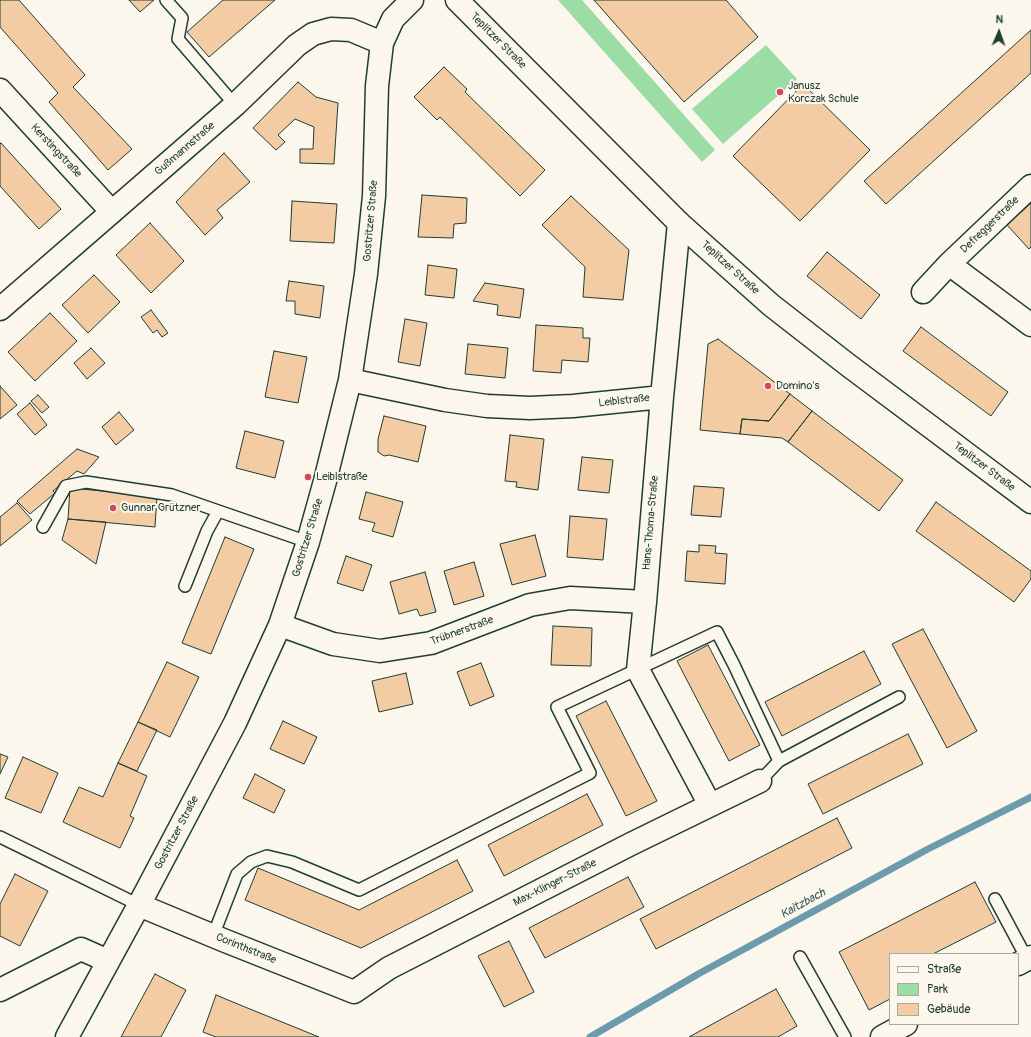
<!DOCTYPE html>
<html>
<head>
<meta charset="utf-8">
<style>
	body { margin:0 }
	#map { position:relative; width:1031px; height:1037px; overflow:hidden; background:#fbf7ec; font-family:Pangolin,sans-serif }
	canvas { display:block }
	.legend { position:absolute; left:889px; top:953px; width:130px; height:72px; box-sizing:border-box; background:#fbf7ec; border:1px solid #a3ada2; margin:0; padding:5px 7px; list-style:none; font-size:12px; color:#1f3d34 }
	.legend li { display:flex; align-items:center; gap:8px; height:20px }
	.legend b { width:20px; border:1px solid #a3ada2 }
	.north { position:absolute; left:979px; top:12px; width:40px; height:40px; -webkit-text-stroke:3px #fbf7ec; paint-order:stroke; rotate:2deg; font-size:11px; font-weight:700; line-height:16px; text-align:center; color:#1f3d34 }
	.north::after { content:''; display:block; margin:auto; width:14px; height:18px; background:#1f3d34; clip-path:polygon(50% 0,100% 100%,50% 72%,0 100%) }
</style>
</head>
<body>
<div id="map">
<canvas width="1031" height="1037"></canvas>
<ul class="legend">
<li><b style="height:5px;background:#fbf7ec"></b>Straße</li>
<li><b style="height:11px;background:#9cdca5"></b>Park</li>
<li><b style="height:11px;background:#f3cca3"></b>Gebäude</li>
</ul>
<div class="north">N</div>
</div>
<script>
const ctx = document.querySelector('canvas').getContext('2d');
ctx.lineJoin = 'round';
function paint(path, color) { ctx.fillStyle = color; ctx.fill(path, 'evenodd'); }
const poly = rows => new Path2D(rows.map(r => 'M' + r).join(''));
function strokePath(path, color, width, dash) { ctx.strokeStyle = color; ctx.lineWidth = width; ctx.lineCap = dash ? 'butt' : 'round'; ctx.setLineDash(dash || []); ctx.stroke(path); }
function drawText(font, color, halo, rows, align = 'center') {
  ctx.font = font + ' Pangolin,sans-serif'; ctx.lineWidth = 4; ctx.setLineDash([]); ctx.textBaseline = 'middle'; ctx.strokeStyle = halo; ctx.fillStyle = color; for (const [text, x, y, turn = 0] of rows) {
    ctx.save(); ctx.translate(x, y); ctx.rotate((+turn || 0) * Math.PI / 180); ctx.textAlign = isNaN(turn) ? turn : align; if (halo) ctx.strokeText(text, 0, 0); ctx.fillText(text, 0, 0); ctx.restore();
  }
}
paint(poly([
	[558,0,582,0,715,150,702,162],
	[766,45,797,79,723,144,692,109]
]), '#9cdca5');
strokePath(poly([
	[590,1037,700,973,928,849,1031,797]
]), '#6b9bad', 7);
const building = poly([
	[0,0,19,0,85,75,73,87,132,149,108,170,49,102,58,93,0,27,0,0],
	[129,0,154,0,140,12,129,0],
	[223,0,275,0,209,57,187,32,223,0],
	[594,0,726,0,758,37,684,102,594,0],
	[1031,30,1031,73,886,204,864,181,1031,30],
	[444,67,467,89,465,92,545,170,520,196,440,117,437,120,414,97,444,67],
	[298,82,316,97,338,103,334,164,300,163,300,149,313,149,314,127,295,119,278,135,285,142,276,150,253,128,298,82],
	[803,84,870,150,800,221,733,156,803,84],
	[1,143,61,209,39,229,0,186,0,144,1,143],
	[224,153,250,182,217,210,223,218,205,235,176,202,224,153],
	[422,195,467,198,466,223,454,224,453,238,418,237,422,195],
	[571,196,629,250,623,300,583,297,585,267,542,225,571,196],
	[292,201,337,204,334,243,290,241,292,201],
	[1031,203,1031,247,1029,249,1007,225,1031,203],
	[150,223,184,261,151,293,116,255,150,223],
	[827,252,880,295,861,319,807,276,827,252],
	[428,265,457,269,454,298,425,295,428,265],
	[94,275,120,302,88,333,62,305,94,275],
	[289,281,324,286,320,318,295,314,295,301,286,301,289,281],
	[485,283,524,289,520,318,497,315,498,305,473,301,485,283],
	[151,310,168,333,162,337,157,330,153,333,141,317,151,310],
	[50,313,77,341,35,381,8,352,50,313],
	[405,319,427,323,420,366,398,362,405,319],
	[536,325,583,328,583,338,590,338,588,362,562,360,561,373,533,371,536,325],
	[921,327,1008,392,991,416,903,351,921,327],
	[718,339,790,394,769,421,742,419,740,434,700,430,708,344,718,339],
	[468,344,508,348,505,378,465,374,468,344],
	[91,348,105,363,87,379,74,363,91,348],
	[274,351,307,357,298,403,265,397,274,351],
	[0,386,17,405,0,419,0,386],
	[790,394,812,411,788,442,782,438,740,434,742,419,769,421,790,394],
	[38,395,49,407,42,413,31,401,38,395],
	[30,403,47,425,35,435,17,414,30,403],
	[812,411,903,480,879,511,788,442,812,411],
	[119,412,134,430,116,445,102,427,119,412],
	[384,416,426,426,418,462,389,455,384,456,378,452,378,439,384,416],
	[245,431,284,441,275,478,236,468,245,431],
	[510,435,544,439,538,490,516,487,517,482,505,481,510,435],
	[77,449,99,457,84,474,77,471,53,491,55,493,30,514,17,501,77,449],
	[582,457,613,460,609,493,578,490,582,457],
	[694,486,724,488,721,517,691,515,694,486],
	[70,488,157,496,155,527,68,519,70,488],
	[366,492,403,502,393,537,372,531,375,523,359,519,366,492],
	[936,502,1031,571,1031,579,1014,602,916,531,936,502],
	[17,503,32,520,0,546,0,517,17,503],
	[570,516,607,519,603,560,567,557,570,516],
	[68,519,106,522,96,564,62,540,68,519],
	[535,535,546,576,512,585,500,544,535,535],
	[225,537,254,549,211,654,182,643,225,537],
	[699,545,716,546,715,553,727,554,725,584,685,581,687,551,699,552,699,545],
	[346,556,372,565,363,591,337,583,346,556],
	[474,562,484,596,454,605,444,571,474,562],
	[425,572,436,612,420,616,417,609,399,614,390,582,425,572],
	[553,626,592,628,591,666,551,665,553,626],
	[923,629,977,731,947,748,892,644,923,629],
	[708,645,760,745,729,761,677,661,708,645],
	[864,651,881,684,782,736,765,702,864,651],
	[167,662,199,677,170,737,138,722,167,662],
	[481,663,494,696,470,706,457,672,481,663],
	[406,673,413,704,379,712,372,681,406,673],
	[606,701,657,801,626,816,576,716,606,701],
	[283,721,317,737,304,764,270,749,283,721],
	[138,722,157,730,137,771,118,763,138,722],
	[908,734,923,764,823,814,808,784,908,734],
	[0,754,8,757,0,774,0,754],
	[23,757,58,773,41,813,5,798,23,757],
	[118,763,147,776,130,816,134,818,120,848,63,822,79,787,103,797,118,763],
	[255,774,285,790,274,813,243,798,255,774],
	[587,794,603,825,504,876,488,845,587,794],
	[837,818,852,848,656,949,640,919,837,818],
	[457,860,473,891,361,948,245,900,258,868,359,910,457,860],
	[15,874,48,891,20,946,0,936,0,904,15,874],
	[628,877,644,907,545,958,529,928,628,877],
	[975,882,996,922,933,954,890,954,890,999,869,1010,839,952,975,882],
	[509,941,534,992,504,1007,478,956,509,941],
	[155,974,186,990,161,1037,121,1037,155,974],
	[776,989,797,1026,778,1037,689,1037,776,989],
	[216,995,245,1007,319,1037,216,1037,203,1032,216,995]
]);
paint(building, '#f3cca3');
strokePath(building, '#1f3d34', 1);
const service = poly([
	[166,0,182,18,178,39,235,105],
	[43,527,66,486,86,482,172,495,308,542],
	[185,586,207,531,218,511],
	[779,761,899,697],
	[0,837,139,905],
	[995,899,1027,959],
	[213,936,237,874,251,862,267,856,292,862,359,890,590,773,557,707,717,632,734,665,779,761,760,781],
	[800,957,845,1037]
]);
const minor = poly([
	[0,90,112,212],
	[679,223,662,397,645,602,638,670,710,805],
	[949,264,1031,325],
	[923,292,949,264,1031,186],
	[0,309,235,105,297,45,313,34,331,29,351,30,382,43],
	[350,380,445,400,487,406,530,408,573,406,662,397],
	[280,625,333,644,380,651,431,643,530,605,570,598,645,602],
	[139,905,223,940,354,992,389,968,631,844,760,781],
	[1018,964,1031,957],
	[0,990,81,949,108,961],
	[67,1037,139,905,235,723,280,625,308,542,325,481,350,380,366,274,374,196,377,86,382,43,393,19,412,0],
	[882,1037,906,1024]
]);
const secondary = poly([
	[457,0,679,223,771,305,848,365,1031,502]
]);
strokePath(service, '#1f3d34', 14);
strokePath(minor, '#1f3d34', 25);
strokePath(secondary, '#1f3d34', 25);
strokePath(service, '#fbf7ec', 11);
strokePath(minor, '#fbf7ec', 22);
strokePath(secondary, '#fbf7ec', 22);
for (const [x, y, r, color] of [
	[780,92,4,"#d1495b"],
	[768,386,4,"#d1495b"],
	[308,477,4,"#d1495b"],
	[113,508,4,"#d1495b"]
]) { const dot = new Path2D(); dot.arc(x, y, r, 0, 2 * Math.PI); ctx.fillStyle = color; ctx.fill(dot); strokePath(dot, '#fbf7ec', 1.5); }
drawText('11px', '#1f3d34', '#fbf7ec', [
	["Teplitzer Straße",498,41,45],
	["Gußmannstraße",185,149,-41],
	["Kerstingstraße",56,151,47],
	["Gostritzer Straße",371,221,-85],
	["Defreggerstraße",990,225,-44],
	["Teplitzer Straße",730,268,42],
	["Leiblstraße",624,401,-6],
	["Teplitzer Straße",984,467,37],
	["Hans-Thoma-Straße",651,523,-85],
	["Gostritzer Straße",308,538,-73],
	["Trübnerstraße",462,631,-20],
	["Gostritzer Straße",177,833,-62],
	["Max-Klinger-Straße",555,883,-27],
	["Corinthstraße",246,949,22]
]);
drawText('11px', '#1f3d34', '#fbf7ec', [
	["Janusz",788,86],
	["Korczak Schule",788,99],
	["Domino's",776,386],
	["Leiblstraße",316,477],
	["Gunnar Grützner",121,508]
], 'left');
drawText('italic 12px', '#385c5c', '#fbf7ec', [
	["Kaitzbach",803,904,-29]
]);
</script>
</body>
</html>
